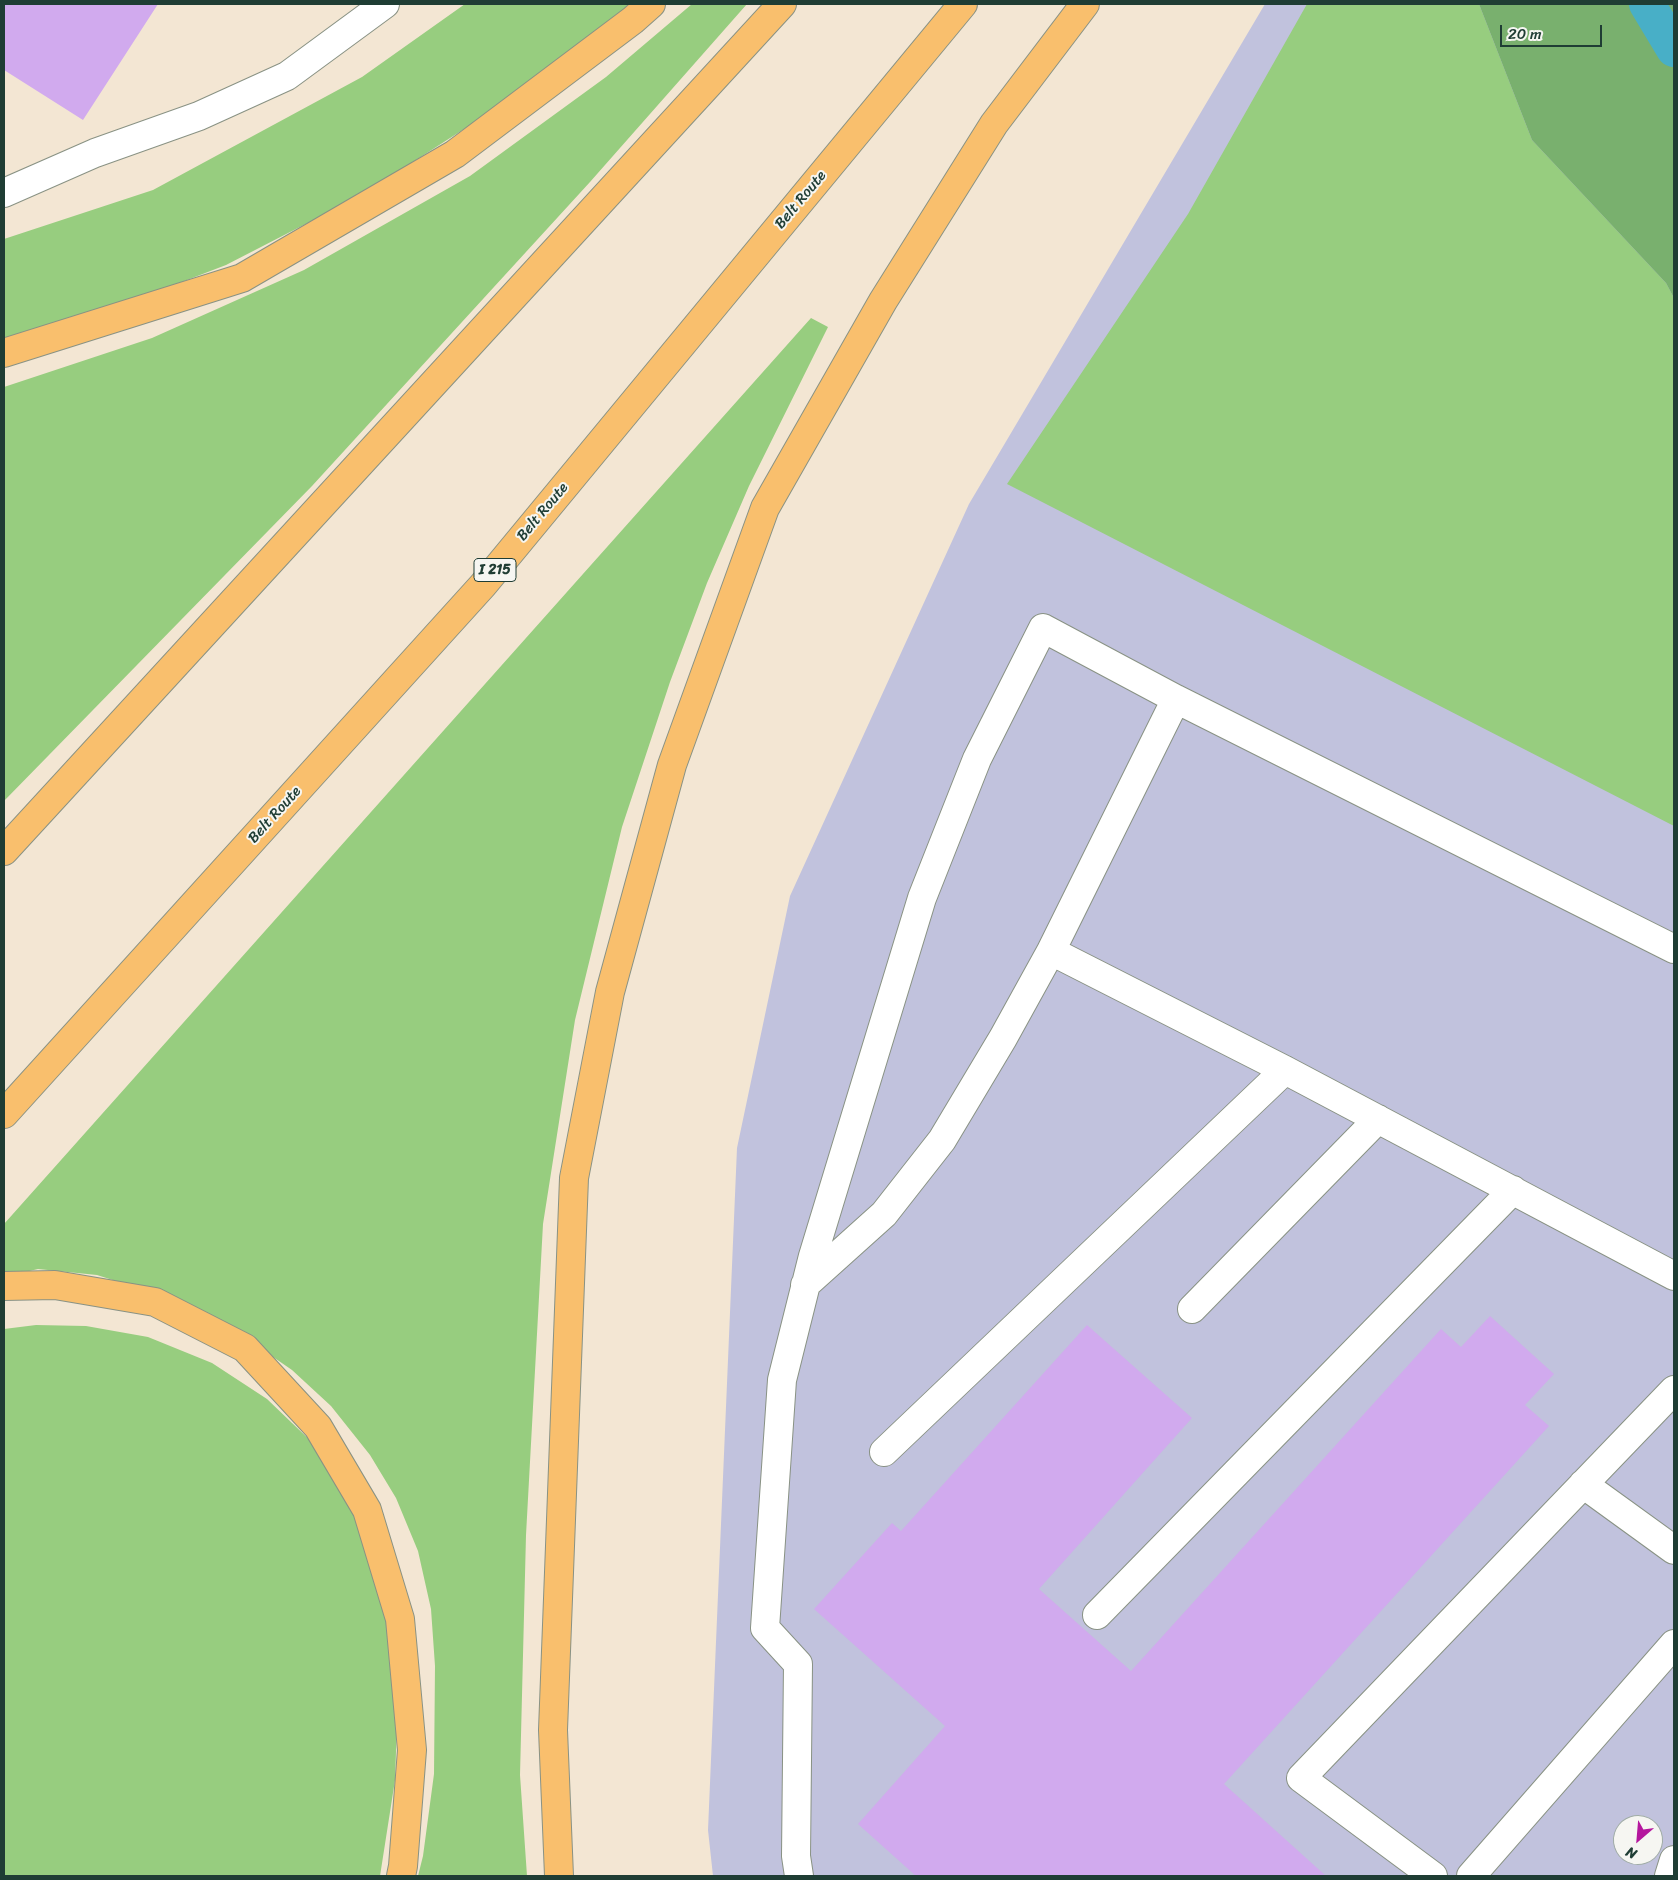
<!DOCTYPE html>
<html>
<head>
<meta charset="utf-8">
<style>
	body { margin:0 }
	#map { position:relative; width:1678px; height:1880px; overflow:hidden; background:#f3e6d3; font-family:Sriracha,sans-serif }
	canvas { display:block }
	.frame { position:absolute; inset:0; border:5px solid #1f3d34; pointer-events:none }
	.north { position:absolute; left:1613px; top:1815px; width:50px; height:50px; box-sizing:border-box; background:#f6f6f2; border:1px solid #a0aca6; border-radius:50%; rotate:207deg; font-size:14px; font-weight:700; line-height:20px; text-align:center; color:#1f3d34 }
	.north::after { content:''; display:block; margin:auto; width:18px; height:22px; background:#b5179e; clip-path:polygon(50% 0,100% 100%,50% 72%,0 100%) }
	.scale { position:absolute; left:1500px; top:25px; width:102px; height:22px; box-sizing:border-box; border:2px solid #1f3d34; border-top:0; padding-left:6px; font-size:15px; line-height:18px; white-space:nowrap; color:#1f3d34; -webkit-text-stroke:4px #f6f6f2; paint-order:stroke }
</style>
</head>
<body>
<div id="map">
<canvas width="1678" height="1880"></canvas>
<div class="frame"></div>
<div class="north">N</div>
<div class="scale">20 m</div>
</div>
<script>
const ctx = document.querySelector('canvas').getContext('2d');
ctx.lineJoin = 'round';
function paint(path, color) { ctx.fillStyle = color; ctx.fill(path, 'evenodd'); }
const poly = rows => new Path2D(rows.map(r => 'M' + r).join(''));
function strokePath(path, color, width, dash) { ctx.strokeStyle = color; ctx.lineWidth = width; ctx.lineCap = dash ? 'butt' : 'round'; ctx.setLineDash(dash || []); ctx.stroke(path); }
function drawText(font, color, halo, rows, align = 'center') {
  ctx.font = font + ' Sriracha,sans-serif'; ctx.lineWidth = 4; ctx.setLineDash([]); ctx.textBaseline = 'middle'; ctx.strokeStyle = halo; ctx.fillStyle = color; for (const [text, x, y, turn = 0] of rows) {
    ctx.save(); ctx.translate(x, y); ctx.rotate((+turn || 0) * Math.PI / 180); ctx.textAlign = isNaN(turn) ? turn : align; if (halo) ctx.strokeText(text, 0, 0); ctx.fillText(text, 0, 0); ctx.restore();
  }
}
paint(poly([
	[1265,4,1674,4,1674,1876,713,1876,708,1830,737,1148,790,896,969,504],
	[1623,1825,1653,1825,1653,1855,1623,1855]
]), '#c1c2dd');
paint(poly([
	[465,4,633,4,520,93,360,196,226,265,36,338,4,348,4,239,153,190,362,77],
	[692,4,747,4,590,182,312,486,4,801,4,387,152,338,304,270,470,176,606,77],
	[1307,4,1479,4,1532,140,1666,283,1674,298,1674,826,1007,484,1188,214],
	[811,318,828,327,749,486,707,583,670,682,622,827,575,1020,543,1224,526,1535,520,1775,527,1876,418,1876,423,1856,434,1774,435,1666,431,1609,418,1551,396,1498,370,1455,331,1406,292,1370,228,1326,166,1297,97,1275,38,1269,4,1277,4,1224],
	[36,1325,86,1326,148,1337,212,1363,267,1399,317,1447,381,1561,398,1695,395,1780,380,1876,4,1876,4,1329]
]), '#97cd7f');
paint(poly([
	[1479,4,1674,4,1674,298,1666,283,1532,140]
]), '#79b06e');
strokePath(poly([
	[1647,4,1674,49]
]), '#48afc7', 36);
paint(poly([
	[4,4,158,4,83,120,4,70],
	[1490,1316,1554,1374,1525,1405,1549,1426,1224,1784,1326,1876,916,1876,858,1824,945,1726,814,1609,892,1523,901,1531,1087,1325,1192,1418,1039,1589,1131,1671,1441,1329,1461,1347]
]), '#d1aaee');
const minor = poly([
	[4,193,95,153,199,116,287,76,385,4],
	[1176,699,1051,951,1285,1070,1674,1276],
	[805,1285,884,1214,942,1140,1003,1038,1051,951],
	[1192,1309,1378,1119],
	[884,1452,1285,1070],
	[1583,1484,1674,1550],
	[1097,1615,1513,1190],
	[799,1876,796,1856,798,1664,765,1628,782,1380,813,1256,922,898,977,759,1043,628,1176,699,1674,949],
	[1433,1876,1301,1778,1674,1390],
	[1471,1876,1674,1644],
	[1669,1876,1674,1860]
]);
const highway = poly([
	[4,353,242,278,455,154,633,20,651,4],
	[4,851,782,4],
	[4,1114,483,585,963,4],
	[4,1286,55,1285,155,1302,245,1348,318,1427,367,1510,400,1619,412,1750,403,1866,401,1876],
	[559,1876,553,1730,574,1178,610,992,672,765,765,508,883,301,994,124,1085,4]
]);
strokePath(minor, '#899284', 30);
strokePath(highway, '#899284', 30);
strokePath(minor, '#fff', 28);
strokePath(highway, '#f9bf6d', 28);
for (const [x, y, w] of [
	[495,570,42]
]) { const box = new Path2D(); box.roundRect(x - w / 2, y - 11.5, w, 23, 4); ctx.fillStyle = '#f6f6f2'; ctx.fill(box); strokePath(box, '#1f3d34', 1); }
drawText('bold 14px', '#1f3d34', null, [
	["I 215",495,570]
]);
drawText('15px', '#1f3d34', '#f6f6f2', [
	["Belt Route",801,200,-50],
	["Belt Route",543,512,-50],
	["Belt Route",275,815,-48]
]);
</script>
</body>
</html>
